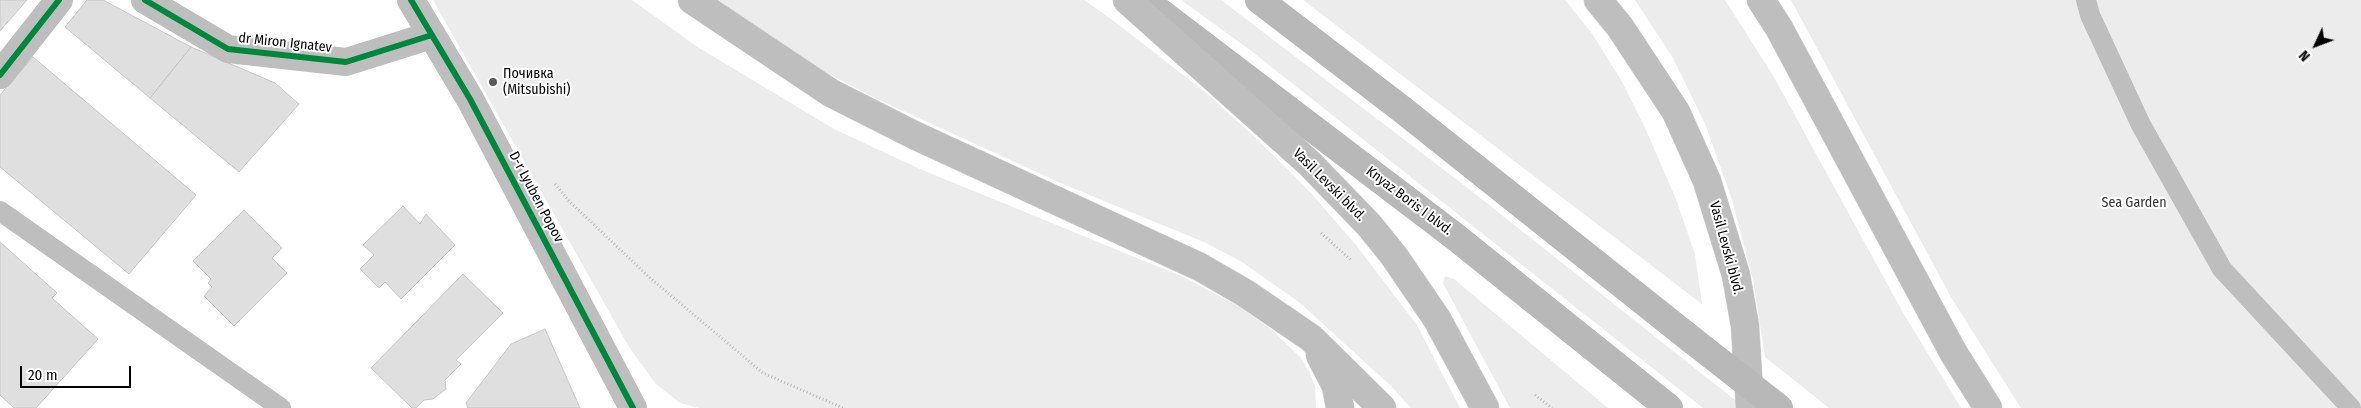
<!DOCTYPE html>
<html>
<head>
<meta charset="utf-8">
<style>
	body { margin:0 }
	#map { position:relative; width:2361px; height:408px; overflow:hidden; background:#fff; font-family:"Fira Sans Condensed",sans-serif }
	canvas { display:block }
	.north { position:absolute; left:2291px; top:20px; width:50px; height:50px; -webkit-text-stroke:4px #fff; paint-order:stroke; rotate:227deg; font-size:14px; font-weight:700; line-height:20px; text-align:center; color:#000 }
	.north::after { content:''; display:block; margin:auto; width:18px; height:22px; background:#000; clip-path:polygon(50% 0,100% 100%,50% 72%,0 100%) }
	.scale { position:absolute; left:20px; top:366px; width:111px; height:22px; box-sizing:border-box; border:2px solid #000; border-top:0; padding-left:6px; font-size:15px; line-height:18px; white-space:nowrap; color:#000; -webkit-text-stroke:4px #fff; paint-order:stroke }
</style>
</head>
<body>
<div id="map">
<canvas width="2361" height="408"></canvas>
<div class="north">N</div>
<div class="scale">20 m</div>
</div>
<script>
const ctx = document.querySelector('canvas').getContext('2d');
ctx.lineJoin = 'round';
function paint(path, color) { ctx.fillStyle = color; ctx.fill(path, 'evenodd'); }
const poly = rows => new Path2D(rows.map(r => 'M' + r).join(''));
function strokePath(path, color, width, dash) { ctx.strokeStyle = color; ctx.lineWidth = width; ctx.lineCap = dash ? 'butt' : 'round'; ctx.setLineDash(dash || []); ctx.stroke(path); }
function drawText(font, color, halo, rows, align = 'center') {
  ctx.font = font + ' "Fira Sans Condensed",sans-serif'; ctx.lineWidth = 4; ctx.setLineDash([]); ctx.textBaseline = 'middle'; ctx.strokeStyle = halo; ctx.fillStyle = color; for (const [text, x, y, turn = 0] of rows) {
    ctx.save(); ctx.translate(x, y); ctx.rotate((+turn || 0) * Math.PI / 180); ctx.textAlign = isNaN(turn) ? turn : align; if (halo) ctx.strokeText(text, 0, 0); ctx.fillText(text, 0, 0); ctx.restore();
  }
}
paint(poly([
	[433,0,632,0,696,46,834,129,920,169,1181,276,1237,305,1272,330,1300,357,1309,371,1315,386,1316,408,699,408,680,403,656,384,629,347],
	[708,0,1084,0,1115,22,1205,92,1259,141,1310,192,1356,245,1417,325,1460,408,1411,408,1391,386,1300,303,1242,262,1206,243,1058,182,875,98,813,66],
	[1181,0,1221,0,1469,189,1745,408,1703,408,1250,50],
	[1303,0,1565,0,1591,32,1621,80,1646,130,1676,199,1695,254,1702,304],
	[1635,0,1725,0,1774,77,1902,311,1961,408,1829,408,1765,357,1753,280,1732,200,1706,126,1673,58],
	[1791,0,2361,0,2361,408,2021,408,1952,299],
	[1445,276,1454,279,1608,408,1510,408,1446,289,1443,283]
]), '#ececec');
const building = poly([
	[0,0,27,0,0,31,0,0],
	[87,0,103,0,191,47,150,98,65,27,87,0],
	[191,47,275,83,299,104,239,172,150,98,191,47],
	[33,57,196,195,129,274,0,167,0,95,33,57],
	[403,206,420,224,426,214,455,245,401,299,385,282,379,288,360,269,374,255,363,245,403,206],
	[244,210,282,248,272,258,287,273,234,326,204,296,212,287,208,283,211,279,193,261,244,210],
	[0,242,57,293,52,298,98,339,36,408,14,408,0,395,0,242],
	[463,274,503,313,456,360,461,364,445,380,446,389,433,399,424,400,416,408,412,408,371,368,463,274],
	[545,329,580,408,468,408,466,403,511,344,545,329]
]);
paint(building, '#dfdfdf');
strokePath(building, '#c7c7c7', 1);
const highway = poly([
	[692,0,831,93,914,135,1200,267,1245,293,1311,338,1382,408],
	[1127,0,1309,163,1369,225,1394,256,1437,319,1485,408],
	[1598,0,1620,27,1676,112,1707,181,1736,275,1745,326,1750,408],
	[1761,0,1779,28,1953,352,1988,408],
	[1320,355,1336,386,1340,408]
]);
strokePath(highway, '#dbdbdb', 29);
strokePath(poly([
	[555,184,569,201,650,278,763,373,843,408],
	[1321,233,1352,261],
	[1535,395,1552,408]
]), '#b9b9b9', 3, [1, 2.5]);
strokePath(poly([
	[2086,0,2090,15,2141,125,2222,269,2351,408],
	[0,211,281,408]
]), '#bebebe', 20);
strokePath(poly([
	[145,0,228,49,346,62,432,35],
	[411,0,470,99,633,408],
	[0,75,59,0]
]), '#bebebe', 28);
strokePath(poly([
	[1144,0,1453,235,1669,408],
	[1259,0,1399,107,1692,340]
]), '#b8b8b8', 28);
strokePath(highway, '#bebebe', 28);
strokePath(poly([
	[1692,340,1779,408]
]), '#b8b8b8', 28);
strokePath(poly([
	[145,0,228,49,346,62,432,35],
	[411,0,470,99,633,408],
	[0,75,59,0]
]), '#00873e', 6);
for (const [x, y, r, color] of [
	[493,82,5,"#595959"]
]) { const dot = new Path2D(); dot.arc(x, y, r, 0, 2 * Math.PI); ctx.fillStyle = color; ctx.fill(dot); strokePath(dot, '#fff', 2); }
drawText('14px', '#000', '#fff', [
	["dr Miron Ignatev",285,43,6],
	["Vasil Levski blvd.",1329,185,45],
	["D-r Lyuben Popov",536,197,62],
	["Knyaz Boris I blvd.",1409,201,37],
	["Vasil Levski blvd.",1726,248,75]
]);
drawText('14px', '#000', '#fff', [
	["Почивка",503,74],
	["(Mitsubishi)",503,90]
], 'left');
drawText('14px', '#333', '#fff', [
	["Sea Garden",2134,203]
]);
</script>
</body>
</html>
